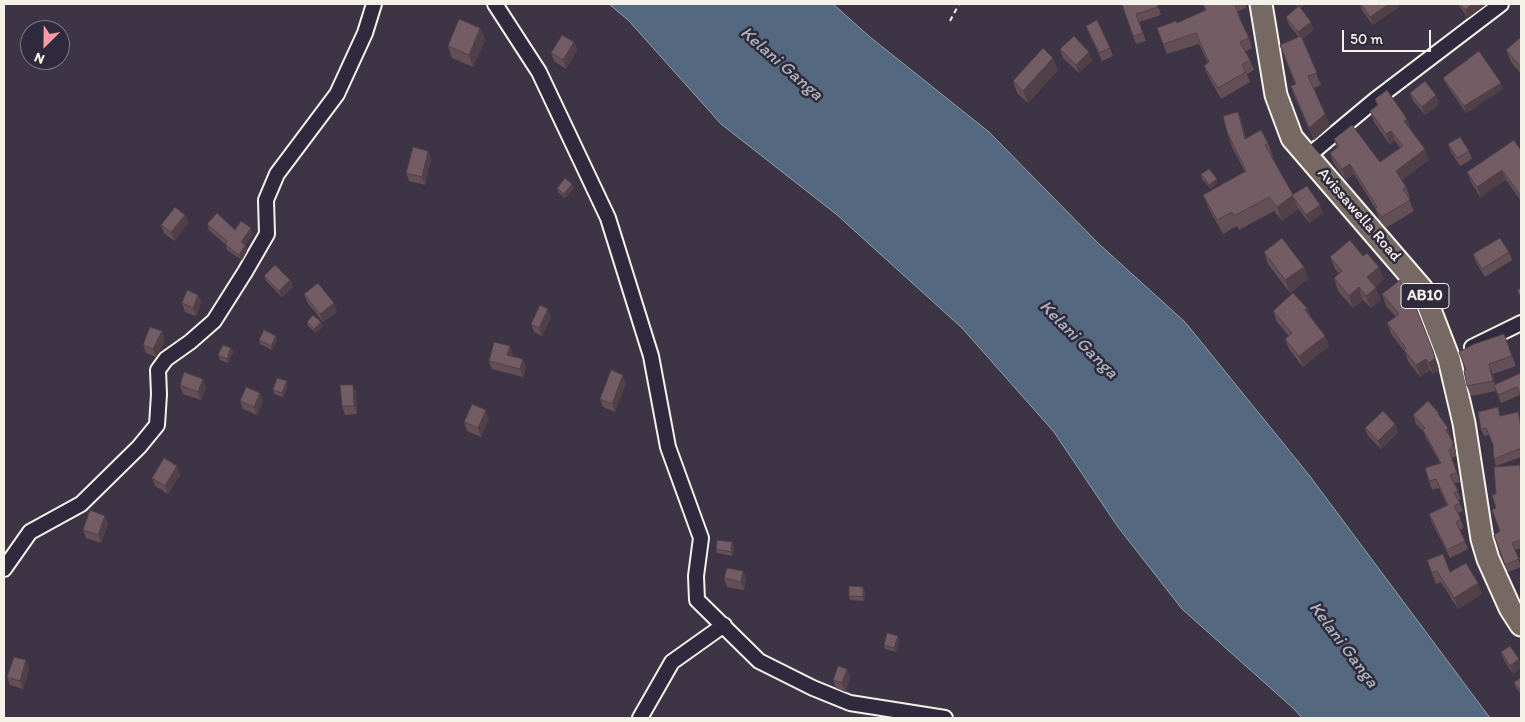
<!DOCTYPE html>
<html>
<head>
<meta charset="utf-8">
<style>
	body { margin:0 }
	#map { position:relative; width:1525px; height:722px; overflow:hidden; background:#3d3445; font-family:Itim,sans-serif }
	canvas { display:block }
	.frame { position:absolute; inset:0; border:5px solid #f4f1e8; pointer-events:none }
	.north { position:absolute; left:20px; top:20px; width:50px; height:50px; box-sizing:border-box; background:#2f2a3d; border:1px solid #7e7a81; border-radius:50%; rotate:203deg; font-size:14px; font-weight:700; line-height:20px; text-align:center; color:#f4f1e8 }
	.north::after { content:''; display:block; margin:auto; width:18px; height:22px; background:#ff9aa2; clip-path:polygon(50% 0,100% 100%,50% 72%,0 100%) }
	.scale { position:absolute; left:1342px; top:30px; width:89px; height:22px; box-sizing:border-box; border:2px solid #f4f1e8; border-top:0; padding-left:6px; font-size:15px; line-height:18px; white-space:nowrap; color:#f4f1e8; -webkit-text-stroke:4px #2f2a3d; paint-order:stroke }
</style>
</head>
<body>
<div id="map">
<canvas width="1525" height="722"></canvas>
<div class="frame"></div>
<div class="north">N</div>
<div class="scale">50 m</div>
</div>
<script>
const ctx = document.querySelector('canvas').getContext('2d');
ctx.lineJoin = 'round';
function paint(path, color) { ctx.fillStyle = color; ctx.fill(path, 'evenodd'); }
const poly = rows => new Path2D(rows.map(r => 'M' + r).join(''));
function strokePath(path, color, width, dash) { ctx.strokeStyle = color; ctx.lineWidth = width; ctx.lineCap = dash ? 'butt' : 'round'; ctx.setLineDash(dash || []); ctx.stroke(path); }
function drawText(font, color, halo, rows, align = 'center') {
  ctx.font = font + ' Itim,sans-serif'; ctx.lineWidth = 5; ctx.setLineDash([]); ctx.textBaseline = 'middle'; ctx.strokeStyle = halo; ctx.fillStyle = color; for (const [text, x, y, turn = 0] of rows) {
    ctx.save(); ctx.translate(x, y); ctx.rotate((+turn || 0) * Math.PI / 180); ctx.textAlign = isNaN(turn) ? turn : align; if (halo) ctx.strokeText(text, 0, 0); ctx.fillText(text, 0, 0); ctx.restore();
  }
}
const water = poly([
	[609,4,833,4,870,37,989,132,1099,244,1185,322,1309,475,1490,718,1302,718,1294,709,1182,609,1118,527,1054,432,962,328,836,214,721,124,629,21,609,4]
]);
paint(water, '#54687f');
strokePath(water, '#949fa9', 1);
const minor = poly([
	[495,4,539,72,608,218,651,356,668,447,701,538,696,576,697,600,759,661,813,688,850,703,945,718],
	[1308,156,1375,100,1501,4],
	[1472,347,1521,323],
	[4,569,30,532,81,504,139,447,157,425,159,394,158,370,166,359,190,342,214,321,245,272,267,234,266,200,277,174,337,94,365,33,374,4],
	[640,718,672,662,724,625]
]);
const primary = poly([
	[1261,4,1276,95,1292,138,1422,289,1449,359,1464,423,1482,539,1488,559,1510,608,1521,625]
]);
strokePath(minor, '#f4f1e8', 18);
strokePath(primary, '#f4f1e8', 25);
strokePath(poly([
	[950,21,959,4]
]), '#f4f1e8', 2, [5, 4]);
strokePath(minor, '#2f2a3d', 14);
strokePath(primary, '#766964', 21);
paint(poly([
	[1122,4,1157,4,1161,15,1139,22,1146,41,1136,44],
	[1203,4,1245,4,1246,8,1238,11,1241,22,1249,38,1252,48,1245,52,1250,60,1254,70,1247,74,1250,82,1221,99,1208,76,1204,66,1208,63,1199,44,1167,54,1157,28,1177,23,1206,10],
	[1295,4,1306,4,1301,8,1314,30,1302,39,1321,85,1314,88,1330,126,1314,140,1295,98,1291,86,1295,84,1280,45,1299,37,1289,25,1286,17,1298,7],
	[1360,4,1397,4,1399,7,1373,25,1362,10],
	[1458,4,1487,4,1468,18],
	[1086,26,1110,48,1113,56,1102,61,1089,34],
	[480,28,485,40,473,67,452,58,448,46],
	[1521,37,1521,74,1511,62,1506,50],
	[574,42,577,50,566,69,554,61,551,53],
	[1060,49,1092,60,1079,73,1063,58],
	[1058,70,1028,103,1017,93,1013,81],
	[1443,78,1503,89,1466,113,1446,84],
	[1410,93,1439,104,1425,115,1413,101],
	[1375,99,1407,119,1411,130,1429,160,1402,180,1406,187,1410,198,1409,199,1414,211,1386,228,1379,219,1375,208,1354,174,1346,180,1334,164,1330,153,1337,148,1334,139,1380,162,1400,148,1395,141,1390,145,1374,122,1370,111,1377,105],
	[1238,112,1243,126,1246,138,1268,143,1273,157,1272,158,1293,195,1323,213,1309,223,1296,205,1298,209,1282,221,1274,211,1239,230,1237,226,1223,234,1209,209,1203,195,1245,172,1232,147,1227,132],
	[1448,144,1469,151,1472,159,1460,166,1451,152],
	[428,151,431,159,425,185,409,181,406,173],
	[1521,151,1521,201,1506,180,1480,197,1471,182,1467,172],
	[1201,174,1218,183,1211,189,1202,179],
	[557,188,574,188,565,198,558,192],
	[185,215,188,223,174,241,164,233,161,225],
	[207,224,235,230,253,234,245,245,247,251,242,260,227,250,225,244,209,230],
	[1264,252,1304,267,1308,279,1290,293,1268,264],
	[1509,252,1512,260,1485,277,1476,262,1473,254],
	[1330,257,1384,279,1375,287,1381,300,1371,308,1363,300,1353,308,1338,291,1334,278,1339,274,1335,269],
	[264,276,290,280,293,287,282,297,267,282],
	[304,294,334,303,337,312,323,322,307,302],
	[1382,294,1414,304,1437,363,1439,370,1433,374,1430,370,1420,377,1408,361,1405,352,1391,334,1387,323,1396,317,1386,306],
	[198,295,201,303,196,316,185,312,182,303],
	[1307,308,1311,317,1329,346,1303,367,1289,349,1285,339,1289,336,1277,322,1273,311],
	[551,317,542,336,534,332,531,324],
	[307,322,323,326,316,333,308,326],
	[1504,334,1516,366,1493,374,1495,384,1521,373,1520,395,1501,403,1496,391,1471,396,1467,386,1466,370],
	[165,340,156,357,146,353,143,345],
	[259,340,277,340,272,350,260,344],
	[231,348,233,352,228,363,220,360,218,355],
	[513,355,512,356,526,367,523,377,492,369,489,361],
	[203,379,206,387,201,400,183,394,180,385],
	[626,383,615,412,603,407,600,399],
	[288,386,283,397,274,394,273,390],
	[260,393,263,401,257,415,243,409,240,401],
	[356,393,357,414,345,415,342,406],
	[1518,412,1521,423,1521,457,1496,466,1494,459,1494,448,1489,435,1484,436,1481,429,1501,416],
	[1413,415,1442,420,1448,428,1451,437,1450,437,1456,451,1456,456,1452,458,1460,482,1454,483,1461,499,1458,500,1463,511,1458,513,1464,528,1460,530,1468,549,1450,558,1432,523,1429,514,1447,505,1439,488,1432,490,1429,481,1440,463,1426,438,1423,431,1416,424],
	[489,418,481,437,467,431,464,422],
	[1395,424,1398,432,1381,449,1368,436,1365,428],
	[1521,469,1521,548,1515,550,1521,567,1508,572,1494,535,1500,531,1496,508,1496,494],
	[180,475,168,494,155,486,152,478],
	[105,516,108,524,101,543,86,538,83,530],
	[734,547,732,556,717,553,716,549],
	[1427,560,1450,572,1478,583,1482,594,1458,609,1441,582,1436,584],
	[743,571,746,579,744,590,727,587,724,578],
	[865,591,864,601,850,600,849,596],
	[899,640,896,652,885,649,884,645],
	[1510,646,1513,674,1504,660,1501,652],
	[29,669,23,689,10,685,7,677],
	[847,669,850,678,845,692,836,688,833,680],
	[1521,677,1521,694,1516,688,1514,683]
]), '#644f57');
paint(poly([
	[1297,4,1306,4,1299,9],
	[1389,4,1397,4,1399,7,1373,25,1370,17],
	[1473,4,1487,4,1468,18,1465,10],
	[1311,22,1314,30,1301,40,1298,32],
	[480,28,485,40,473,67,469,55],
	[574,42,577,50,566,69,563,60],
	[1089,52,1092,60,1079,73,1076,65],
	[1053,58,1058,70,1028,103,1023,91],
	[1501,83,1503,89,1466,113,1464,106],
	[1436,95,1439,104,1425,115,1422,107],
	[1238,112,1243,126,1250,153,1245,139],
	[1325,114,1330,126,1314,140,1309,128],
	[1407,119,1411,130,1408,132,1404,121],
	[1391,131,1395,141,1390,145,1386,134],
	[1425,149,1429,160,1400,182,1396,171],
	[428,151,431,159,425,185,422,177],
	[1350,164,1354,174,1346,180,1342,169],
	[1502,170,1506,180,1480,197,1477,187],
	[1217,179,1218,183,1211,189,1209,185],
	[572,184,574,188,565,198,564,194],
	[1293,195,1298,209,1282,221,1277,207],
	[1320,205,1323,213,1309,223,1306,215],
	[185,215,188,223,174,241,171,232],
	[251,228,253,234,245,245,247,251,242,260,239,255,241,242],
	[1304,267,1308,279,1290,293,1285,280],
	[1379,267,1384,279,1371,290,1367,277],
	[290,280,293,287,282,297,279,291],
	[1359,287,1363,300,1353,308,1349,296],
	[1376,288,1381,300,1371,308,1366,296],
	[1410,293,1414,304,1407,295],
	[198,295,201,303,196,316,193,308],
	[334,303,337,312,323,322,320,314],
	[1307,308,1311,319,1305,310],
	[548,309,551,317,542,336,539,328],
	[321,322,323,326,316,333,314,329],
	[162,331,165,340,156,357,153,349],
	[276,336,277,340,272,350,271,346],
	[1325,336,1329,346,1303,367,1299,356],
	[510,346,513,355,510,363,507,355],
	[231,348,233,352,228,363,227,359],
	[1433,351,1439,370,1433,374,1429,363],
	[523,359,526,367,523,377,520,369],
	[1426,359,1430,370,1420,377,1416,365],
	[1489,364,1493,374,1497,391,1493,381],
	[623,375,626,383,615,412,612,404],
	[203,379,206,387,201,400,198,392],
	[287,381,288,386,283,397,282,393],
	[353,385,356,393,357,414,354,406],
	[260,393,263,401,257,415,254,407],
	[486,410,489,418,481,437,478,428],
	[1395,424,1398,432,1381,449,1378,441],
	[1448,428,1451,437,1449,438,1446,430],
	[177,466,180,475,168,494,165,486],
	[105,516,108,524,101,543,98,535],
	[732,542,734,547,732,556,731,552],
	[743,571,746,579,744,590,741,582],
	[1478,583,1482,594,1458,609,1454,598],
	[863,587,865,591,864,601,863,597],
	[898,636,899,640,896,652,894,648],
	[1519,659,1521,665,1521,668,1513,674,1510,666],
	[26,660,29,669,23,689,20,681],
	[847,669,850,678,845,692,842,683]
]), '#514047');
const building = poly([
	[1122,4,1157,4,1158,7,1136,14,1143,33,1133,36,1122,4],
	[1203,4,1235,4,1239,17,1249,38,1240,42,1250,60,1242,65,1246,72,1218,88,1204,66,1209,62,1196,33,1163,44,1157,28,1176,21,1177,23,1206,10,1203,4],
	[1361,4,1389,4,1370,17,1361,4],
	[1460,4,1473,4,1465,10,1460,4],
	[1299,6,1311,22,1298,32,1286,17,1299,6],
	[459,19,480,28,469,55,448,46,459,19],
	[1097,20,1110,48,1099,53,1086,26,1097,20],
	[562,35,574,42,563,60,551,53,562,35],
	[1074,36,1089,52,1076,65,1060,49,1074,36],
	[1301,36,1317,73,1308,76,1325,114,1309,128,1291,86,1296,84,1280,45,1301,36],
	[1521,37,1521,67,1506,50,1521,37],
	[1043,48,1053,58,1023,91,1013,81,1043,48],
	[1479,51,1501,83,1464,106,1443,78,1479,51],
	[1425,81,1436,95,1422,107,1410,93,1425,81],
	[1387,90,1407,119,1404,121,1425,149,1396,171,1406,187,1403,189,1410,200,1382,217,1375,209,1377,207,1350,164,1342,169,1330,153,1339,146,1334,139,1352,125,1380,162,1403,146,1391,131,1386,134,1370,111,1378,105,1375,99,1387,90],
	[1238,112,1245,139,1261,130,1268,143,1265,145,1293,195,1277,207,1269,197,1234,216,1232,212,1217,220,1203,195,1246,171,1227,132,1223,116,1238,112],
	[1460,137,1469,151,1457,158,1448,144,1460,137],
	[1514,140,1521,151,1521,196,1502,170,1477,187,1467,172,1514,140],
	[413,147,428,151,422,177,406,173,413,147],
	[1209,169,1217,179,1209,185,1201,174,1209,169],
	[565,178,572,184,564,194,557,188,565,178],
	[1307,186,1320,205,1306,215,1292,195,1307,186],
	[175,207,185,215,171,232,161,225,175,207],
	[217,213,235,230,241,221,251,228,241,242,245,245,239,255,225,244,227,241,207,224,217,213],
	[1282,238,1304,267,1285,280,1264,252,1282,238],
	[1500,238,1509,252,1482,269,1473,254,1500,238],
	[1350,240,1363,256,1367,253,1379,267,1367,277,1376,288,1366,296,1359,287,1349,296,1334,278,1342,271,1330,257,1350,240],
	[275,265,290,280,279,291,264,276,275,265],
	[1400,280,1410,293,1407,295,1415,305,1433,351,1435,358,1429,363,1426,359,1416,365,1404,350,1406,348,1387,323,1399,314,1382,294,1400,280],
	[318,283,334,303,320,314,304,294,318,283],
	[1521,288,1521,298,1517,290,1521,288],
	[187,290,198,295,193,308,182,303,187,290],
	[1293,293,1307,308,1305,310,1325,336,1299,356,1285,339,1292,333,1273,311,1293,293],
	[540,305,548,309,539,328,531,324,540,305],
	[313,315,321,322,314,329,307,322,313,315],
	[150,327,162,331,153,349,143,345,150,327],
	[264,330,276,336,271,346,259,340,264,330],
	[1504,334,1512,356,1489,364,1493,381,1467,386,1464,371,1466,370,1459,352,1474,344,1504,334],
	[494,342,510,346,507,355,523,359,520,369,489,361,494,342],
	[223,345,231,348,227,359,218,355,223,345],
	[611,370,623,375,612,404,600,399,611,370],
	[184,372,203,379,198,392,180,385,184,372],
	[1521,373,1521,398,1517,387,1498,395,1494,385,1521,373],
	[277,378,287,381,282,393,273,390,277,378],
	[340,385,353,385,354,406,342,406,340,385],
	[246,387,260,393,254,407,240,401,246,387],
	[1428,401,1439,413,1438,414,1448,428,1446,430,1453,442,1453,447,1449,450,1457,473,1450,475,1458,491,1454,493,1460,503,1454,506,1461,519,1456,522,1465,541,1447,550,1429,514,1448,505,1436,479,1429,481,1425,468,1441,463,1423,430,1425,428,1413,415,1428,401],
	[472,404,486,410,478,428,464,422,472,404],
	[1498,407,1500,416,1518,412,1521,427,1521,448,1494,459,1493,448,1494,447,1486,428,1481,429,1478,412,1498,407],
	[1383,411,1395,424,1378,441,1365,428,1383,411],
	[164,458,177,466,165,486,152,478,164,458],
	[1520,465,1521,485,1521,540,1512,543,1519,559,1505,565,1494,535,1500,531,1492,510,1496,508,1492,495,1496,494,1494,467,1520,465],
	[90,510,105,516,98,535,83,530,90,510],
	[717,540,732,542,731,552,716,549,717,540],
	[1443,554,1450,572,1466,563,1478,583,1454,598,1437,571,1432,573,1427,560,1443,554],
	[727,568,743,571,741,582,724,578,727,568],
	[849,586,863,587,863,597,849,596,849,586],
	[887,633,898,636,894,648,884,645,887,633],
	[1510,646,1519,659,1510,666,1501,652,1510,646],
	[14,657,26,660,20,681,7,677,14,657],
	[838,666,847,669,842,683,833,680,838,666],
	[1521,677,1521,691,1514,683,1521,677]
]);
paint(building, '#745c65');
strokePath(building, '#514047', 1);
for (const [x, y, w] of [
	[1425,296,48]
]) { const box = new Path2D(); box.roundRect(x - w / 2, y - 12.5, w, 25, 4); ctx.fillStyle = '#2f2a3d'; ctx.fill(box); strokePath(box, '#f4f1e8', 1); }
drawText('bold 15px', '#f4f1e8', null, [
	["AB10",1425,296]
]);
drawText('16px', '#f4f1e8', '#2f2a3d', [
	["Avissawella Road",1359,215,49]
]);
drawText('italic 18px', '#acb3b9', '#2f2a3d', [
	["Kelani Ganga",781,64,41],
	["Kelani Ganga",1078,340,45],
	["Kelani Ganga",1343,645,53]
]);
</script>
</body>
</html>
